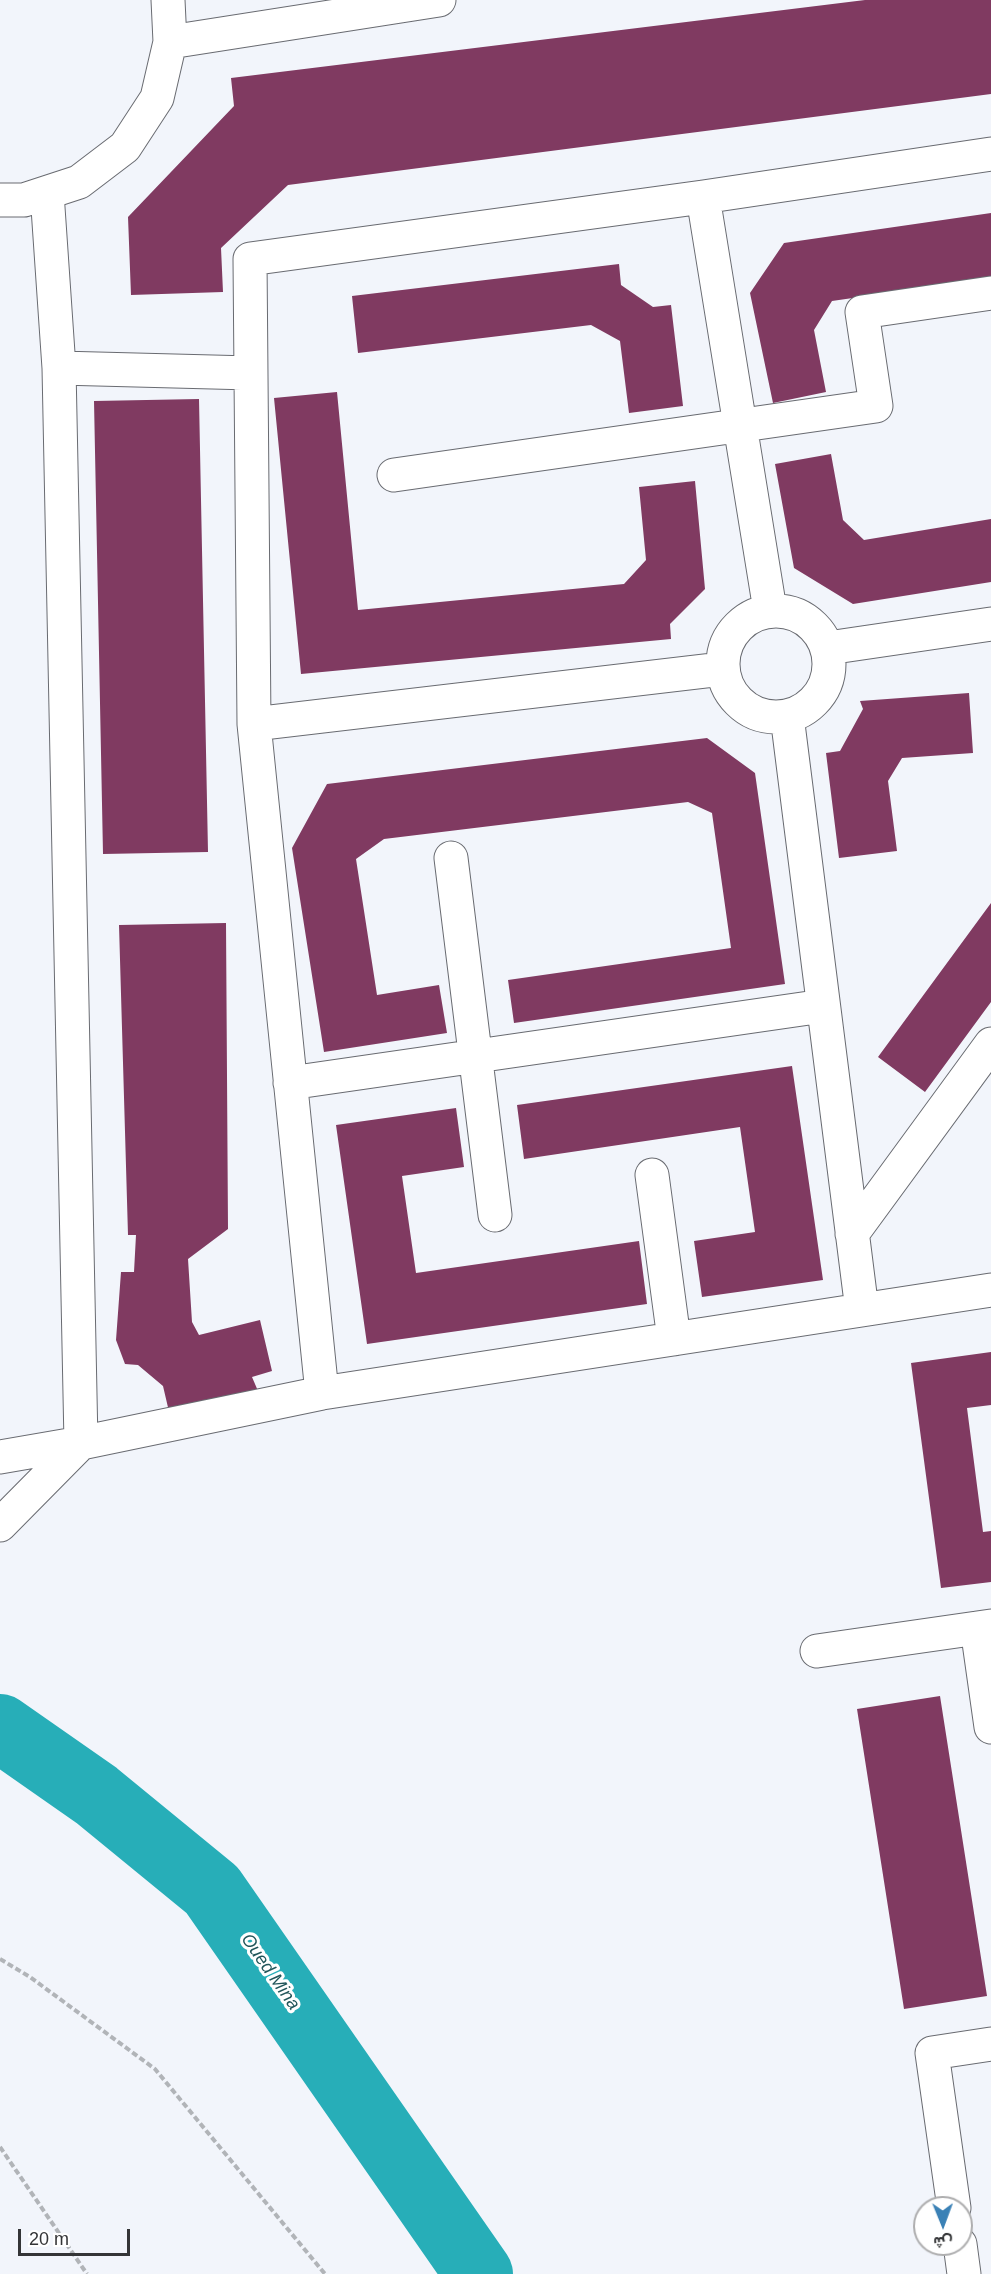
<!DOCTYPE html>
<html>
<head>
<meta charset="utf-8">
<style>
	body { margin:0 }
	#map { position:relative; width:991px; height:2274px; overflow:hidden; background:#f2f5fb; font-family:Arial,Vazirmatn,sans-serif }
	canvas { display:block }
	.north { position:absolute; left:913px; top:2196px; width:60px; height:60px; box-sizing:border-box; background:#fff; border:2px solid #aeaeaf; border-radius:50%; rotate:179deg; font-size:16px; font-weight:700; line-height:24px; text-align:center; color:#343537 }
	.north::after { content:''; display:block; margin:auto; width:21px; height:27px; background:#3a81b6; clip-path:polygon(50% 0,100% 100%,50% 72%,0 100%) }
	.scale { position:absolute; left:18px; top:2229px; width:112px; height:27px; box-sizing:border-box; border:3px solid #343537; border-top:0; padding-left:8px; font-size:18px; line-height:21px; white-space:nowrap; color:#343537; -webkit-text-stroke:4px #fff; paint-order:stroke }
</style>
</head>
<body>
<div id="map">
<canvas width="991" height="2274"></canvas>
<div class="north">ش</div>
<div class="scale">20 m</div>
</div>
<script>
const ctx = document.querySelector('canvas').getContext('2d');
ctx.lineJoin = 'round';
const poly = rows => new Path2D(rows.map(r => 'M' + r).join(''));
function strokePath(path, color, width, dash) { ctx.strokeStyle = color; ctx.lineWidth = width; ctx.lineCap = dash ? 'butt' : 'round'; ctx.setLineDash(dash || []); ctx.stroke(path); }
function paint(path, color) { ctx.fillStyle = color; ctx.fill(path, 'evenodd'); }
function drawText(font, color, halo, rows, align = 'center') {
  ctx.font = font + ' Arial,sans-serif'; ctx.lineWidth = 6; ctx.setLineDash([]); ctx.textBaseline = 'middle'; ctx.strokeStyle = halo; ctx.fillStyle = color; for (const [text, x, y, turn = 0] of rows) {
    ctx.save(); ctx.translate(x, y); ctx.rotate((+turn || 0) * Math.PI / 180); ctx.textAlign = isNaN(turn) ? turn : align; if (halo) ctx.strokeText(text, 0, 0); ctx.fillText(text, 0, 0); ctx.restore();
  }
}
strokePath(poly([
	[0,1728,96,1795,212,1890,479,2274]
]), '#27aeb8', 68);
paint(poly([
	[865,0,991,0,991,94,288,185,221,248,223,292,131,295,128,217,234,106,231,78],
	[991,213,991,278,832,301,814,330,826,392,773,403,750,293,784,243],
	[619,264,621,285,653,307,671,305,683,406,629,413,620,341,591,325,358,353,352,296],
	[337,392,358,610,624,584,646,560,639,487,695,481,705,589,670,624,671,639,301,674,274,398],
	[199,399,208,852,103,854,94,401],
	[831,454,843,520,864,540,991,519,991,582,853,604,794,568,775,464],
	[969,693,973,753,902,758,888,781,897,851,839,858,826,753,840,751,863,709,860,701],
	[707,738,755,773,785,984,514,1023,508,980,731,948,712,813,688,802,384,839,356,859,377,995,439,985,447,1033,324,1052,292,848,327,784],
	[991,903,991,1002,925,1092,878,1057],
	[226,923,228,1229,188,1259,192,1322,199,1335,260,1320,272,1371,252,1377,258,1391,170,1416,163,1386,138,1365,125,1364,116,1340,121,1272,134,1272,136,1235,128,1235,119,925],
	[792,1066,823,1280,702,1297,694,1241,755,1232,740,1127,524,1159,517,1105],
	[456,1108,464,1167,402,1176,416,1273,639,1241,647,1304,367,1344,336,1125],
	[991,1352,991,1405,967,1408,983,1532,991,1531,991,1582,941,1588,911,1363],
	[940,1696,987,1996,904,2009,857,1709]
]), '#803a61');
const minor = poly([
	[170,42,439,0],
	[703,197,770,610],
	[0,200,24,200,79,182,125,147,157,98,170,42,168,0],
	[59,368,251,373],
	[394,475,876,406,862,312,991,293],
	'723 664a53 53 0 1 1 106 0a53 53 0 1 1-106 0Z',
	[828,648,991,624],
	[787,716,862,1310],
	[254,724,722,669],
	[451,858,495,1215],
	[290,1083,823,1006],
	[652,1175,674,1339],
	[852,1234,991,1044],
	[322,1393,254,724,250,259,703,197,991,154],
	[0,1457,81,1443,322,1393,991,1290],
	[0,1525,81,1443,59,368,47,193],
	[977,1628,991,1727],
	[817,1651,991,1626],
	[954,2208,932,2053,991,2044],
	[960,2244,964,2274]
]);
strokePath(minor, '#696b71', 35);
strokePath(poly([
	[0,1959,30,1977,155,2069,325,2274],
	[0,2147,87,2274]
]), '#b1b4b8', 4, [6, 3]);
strokePath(minor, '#fff', 33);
drawText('italic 18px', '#21565a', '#fff', [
	["Oued Mina",270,1972,55]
]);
</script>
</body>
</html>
